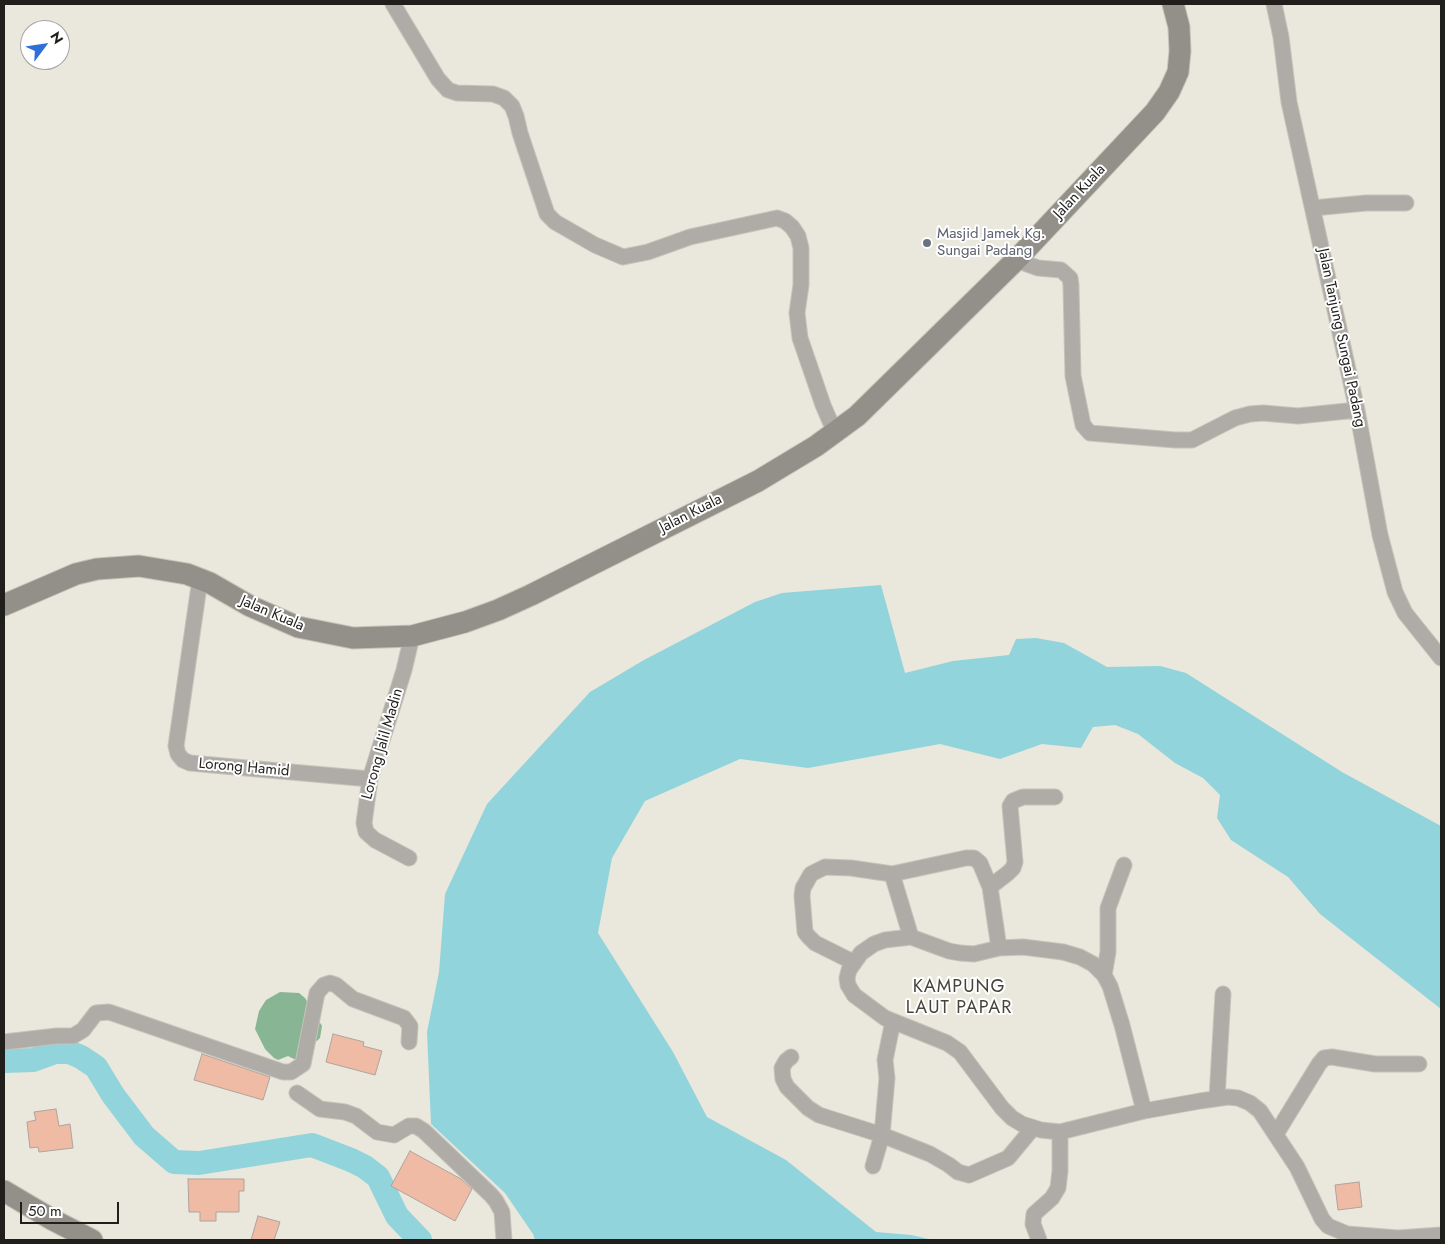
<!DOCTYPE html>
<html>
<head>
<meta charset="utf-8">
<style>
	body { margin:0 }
	#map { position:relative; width:1445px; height:1244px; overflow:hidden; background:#eae7dc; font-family:Jost,sans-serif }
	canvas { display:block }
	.frame { position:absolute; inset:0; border:5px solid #201f1b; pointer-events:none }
	.north { position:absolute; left:20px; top:20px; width:50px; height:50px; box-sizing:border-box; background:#fff; border:1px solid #a6a5a4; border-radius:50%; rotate:59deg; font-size:14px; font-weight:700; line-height:20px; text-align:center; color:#201f1b }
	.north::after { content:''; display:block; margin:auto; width:18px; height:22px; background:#2f6fdc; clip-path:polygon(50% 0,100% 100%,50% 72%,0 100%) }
	.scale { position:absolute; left:20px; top:1202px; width:99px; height:22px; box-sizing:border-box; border:2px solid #201f1b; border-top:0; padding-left:6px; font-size:15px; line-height:18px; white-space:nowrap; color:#201f1b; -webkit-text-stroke:4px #fff; paint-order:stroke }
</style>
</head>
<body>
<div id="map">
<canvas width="1445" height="1244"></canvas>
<div class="frame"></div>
<div class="north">N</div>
<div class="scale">50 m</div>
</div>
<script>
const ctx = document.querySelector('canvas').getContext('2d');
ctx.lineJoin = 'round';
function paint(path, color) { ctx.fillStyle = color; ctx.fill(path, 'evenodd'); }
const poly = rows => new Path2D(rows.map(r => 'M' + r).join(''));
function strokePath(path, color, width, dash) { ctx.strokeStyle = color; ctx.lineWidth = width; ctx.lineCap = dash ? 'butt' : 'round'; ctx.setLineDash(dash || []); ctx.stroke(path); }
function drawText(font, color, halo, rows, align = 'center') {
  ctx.font = font + ' Jost,sans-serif'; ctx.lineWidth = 4; ctx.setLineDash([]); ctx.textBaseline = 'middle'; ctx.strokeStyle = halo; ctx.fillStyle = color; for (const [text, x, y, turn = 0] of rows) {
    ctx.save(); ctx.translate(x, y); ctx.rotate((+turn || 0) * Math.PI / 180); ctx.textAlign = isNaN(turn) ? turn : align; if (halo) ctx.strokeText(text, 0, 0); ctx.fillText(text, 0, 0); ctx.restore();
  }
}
paint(poly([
	[280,992,299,993,305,998,322,1026,320,1038,296,1060,288,1056,278,1060,274,1058,265,1049,255,1029,259,1011,266,1000]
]), '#88b695');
paint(poly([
	[881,585,905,673,953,661,1009,655,1016,639,1036,638,1064,643,1107,667,1160,666,1186,673,1342,772,1441,826,1441,1009,1320,914,1288,877,1231,840,1217,818,1220,795,1203,778,1175,763,1138,734,1115,725,1093,727,1081,748,1042,744,1000,759,940,744,808,768,740,759,645,801,612,858,598,933,673,1052,707,1117,786,1160,876,1232,911,1235,933,1240,535,1240,533,1234,505,1193,431,1124,427,1032,439,972,445,894,487,804,590,692,644,660,755,602,782,593]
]), '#91d4db');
strokePath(poly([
	[4,1061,33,1060,55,1052,69,1052,81,1057,96,1067,113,1095,144,1136,174,1162,199,1163,312,1145,351,1160,365,1167,378,1177,397,1216,420,1240]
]), '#91d4db', 24);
const building = poly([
	[333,1034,364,1042,363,1046,382,1051,375,1075,326,1062,333,1034],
	[202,1054,270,1077,263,1100,194,1080,202,1054],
	[56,1109,59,1126,70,1124,73,1148,39,1152,38,1147,30,1148,27,1122,36,1120,34,1112,56,1109],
	[410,1151,461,1179,472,1189,455,1221,391,1186,410,1151],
	[188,1179,244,1179,244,1191,239,1191,239,1212,216,1212,216,1221,200,1221,200,1212,189,1212,188,1179],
	[1359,1182,1362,1207,1338,1210,1335,1185,1359,1182],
	[258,1216,280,1222,274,1240,251,1240,258,1216]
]);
paint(building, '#efbba4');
strokePath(building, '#aea39d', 1);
const street = poly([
	[393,4,438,79,448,90,457,93,493,94,504,98,512,106,516,116,520,133,547,214,555,222,595,245,623,257,648,252,690,237,777,218,785,221,792,227,798,236,801,248,801,285,797,313,800,338,823,405,835,433],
	[1274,4,1281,37,1289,102,1357,410,1380,535,1395,592,1405,613,1441,658],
	[1313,208,1366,203,1406,203],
	[1016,260,1038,268,1061,270,1070,278,1071,285,1073,376,1083,425,1090,433,1175,440,1192,440,1235,418,1250,414,1263,413,1298,416,1357,410],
	[200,579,176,746,178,754,183,760,190,763,370,779],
	[409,858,375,840,366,832,364,823,370,779,404,670,412,636],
	[892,874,911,937],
	[990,887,1008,873,1013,868,1015,862,1010,806,1013,801,1023,797,1055,797],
	[853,962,815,943,808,936,805,932,802,896,803,888,811,874,825,867,851,868,892,874,966,858,974,858,980,863,990,887,999,948],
	[1104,975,1108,952,1108,908,1124,865],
	[4,1042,57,1036,73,1036,83,1030,96,1013,109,1012,283,1072,291,1072,303,1064,317,993,324,985,330,983,336,985,353,999,404,1018,410,1026,409,1042],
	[791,1057,786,1061,782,1068,783,1079,787,1087,808,1108,819,1115,882,1135,930,1154,949,1165,958,1172,969,1175,1008,1158,1033,1128],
	[297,1093,320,1109,345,1112,356,1116,377,1132,394,1135,409,1126,416,1126,424,1131,491,1195,496,1201,502,1212,504,1240],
	[1217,1098,1223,994],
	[1144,1111,1122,1025,1110,986,1104,975,1093,964,1080,957,1063,952,1023,947,999,948,974,954,960,953,949,951,911,937,885,940,874,944,861,953,849,970,847,978,848,985,854,995,885,1018,947,1043,960,1052,1002,1108,1012,1118,1022,1124,1041,1130,1060,1132,1144,1111,1200,1101,1228,1097,1238,1098,1250,1103,1260,1111,1297,1167,1322,1219,1328,1226,1347,1234,1398,1238,1441,1235],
	[1276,1134,1319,1064,1324,1058,1332,1057,1375,1064,1419,1064],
	[873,1166,882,1135,887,1078,885,1060,893,1021],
	[1039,1240,1033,1224,1034,1214,1052,1198,1058,1188,1060,1171,1060,1132]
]);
const secondary = poly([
	[4,605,76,574,97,569,139,566,187,574,210,583,250,606,298,627,353,638,412,636,465,622,498,610,531,595,758,481,816,446,857,416,1016,260,1155,112,1169,92,1178,72,1180,51,1179,27,1173,4],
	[4,1191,53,1220,92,1240]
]);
strokePath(street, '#c6c3b9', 17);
strokePath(secondary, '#c6c3b9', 23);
strokePath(street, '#afaca8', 15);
strokePath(secondary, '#939089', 21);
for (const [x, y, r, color] of [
	[927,243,5,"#6b7280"]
]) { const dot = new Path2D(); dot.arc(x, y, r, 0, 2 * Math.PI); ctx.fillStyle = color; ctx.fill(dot); strokePath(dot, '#fff', 2); }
drawText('15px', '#201f1b', '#fff', [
	["Jalan Kuala",1080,192,-47],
	["Jalan Tanjung Sungai Padang",1341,338,78],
	["Jalan Kuala",691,514,-27],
	["Jalan Kuala",272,614,23],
	["Lorong Jalil Madin",383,744,-74],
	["Lorong Hamid",244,768,5]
]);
drawText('15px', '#5b616d', '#fff', [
	["Masjid Jamek Kg.",937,234],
	["Sungai Padang",937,251]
], 'left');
ctx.letterSpacing = '1px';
drawText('18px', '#46443b', '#fff', [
	["KAMPUNG",959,988],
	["LAUT PAPAR",959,1009]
]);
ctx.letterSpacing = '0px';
</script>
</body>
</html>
